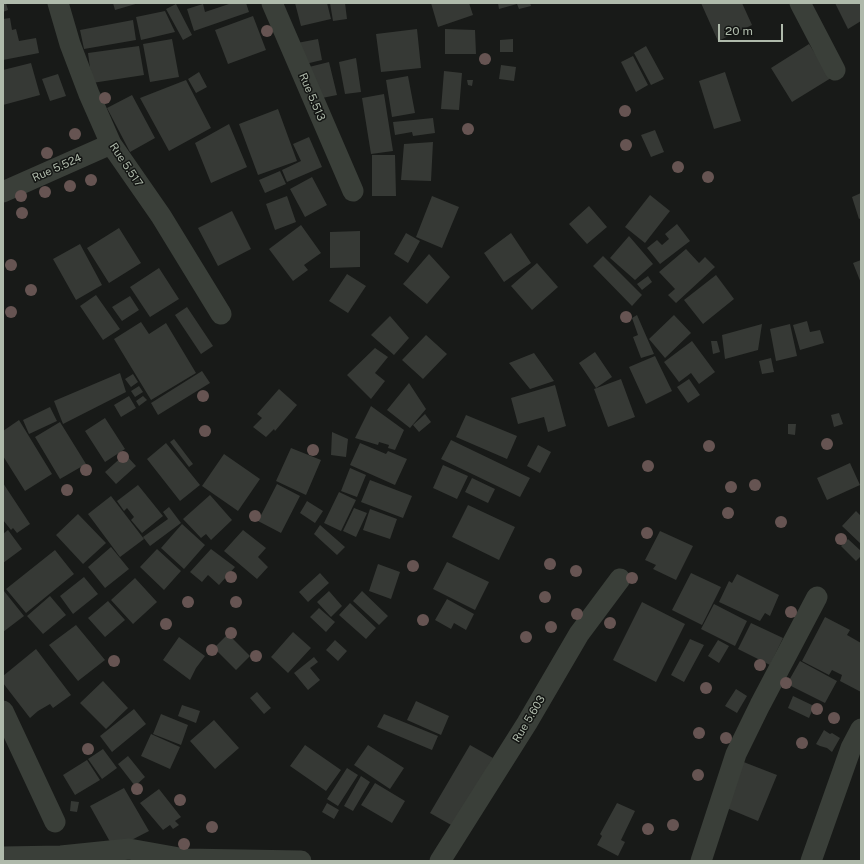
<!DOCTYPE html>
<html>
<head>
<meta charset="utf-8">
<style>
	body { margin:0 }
	#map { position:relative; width:864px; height:864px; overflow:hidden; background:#181a18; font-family:"Public Sans",sans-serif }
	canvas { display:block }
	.frame { position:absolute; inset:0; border:4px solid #afbaab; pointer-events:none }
	.scale { position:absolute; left:718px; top:24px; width:65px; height:18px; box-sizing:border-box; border:2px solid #afbaab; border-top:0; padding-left:5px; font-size:12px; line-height:14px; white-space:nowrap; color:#afbaab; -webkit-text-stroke:3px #131513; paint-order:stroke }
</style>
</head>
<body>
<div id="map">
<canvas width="864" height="864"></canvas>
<div class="frame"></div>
<div class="scale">20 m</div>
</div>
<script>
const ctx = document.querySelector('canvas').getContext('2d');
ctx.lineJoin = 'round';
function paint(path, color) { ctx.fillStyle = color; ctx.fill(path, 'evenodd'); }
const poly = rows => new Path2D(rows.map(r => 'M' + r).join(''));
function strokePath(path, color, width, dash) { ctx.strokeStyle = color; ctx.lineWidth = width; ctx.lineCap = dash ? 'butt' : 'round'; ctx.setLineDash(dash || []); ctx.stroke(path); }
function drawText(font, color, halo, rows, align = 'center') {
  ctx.font = font + ' "Public Sans",sans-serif'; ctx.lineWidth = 3; ctx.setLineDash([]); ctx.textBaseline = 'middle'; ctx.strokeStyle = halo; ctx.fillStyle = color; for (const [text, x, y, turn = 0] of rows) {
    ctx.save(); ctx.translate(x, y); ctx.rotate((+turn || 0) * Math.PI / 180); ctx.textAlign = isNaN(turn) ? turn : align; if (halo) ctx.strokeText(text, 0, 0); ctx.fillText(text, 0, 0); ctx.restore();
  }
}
paint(poly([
	[3,3,6,3,8,10,3,12],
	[113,3,139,3,115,10],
	[232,3,246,3,249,12,194,31,187,9,203,4,205,12],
	[295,3,327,3,331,19,301,26],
	[330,3,345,3,347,19,333,21],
	[432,3,469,3,473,15,438,27,431,3],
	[498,3,530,3,531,6,519,9,517,4,499,9],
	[701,3,742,3,752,25,718,41],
	[835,3,861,3,861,21,848,29],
	[176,4,192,35,183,40,166,9],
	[165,11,175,32,141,40,136,17],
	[253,16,266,50,228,64,215,30],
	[10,18,12,30,16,29,19,41,36,38,39,53,3,60,3,19],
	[133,20,136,40,84,49,80,30],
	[417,29,421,68,381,72,376,34],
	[445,29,475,30,476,54,445,54],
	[172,39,179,77,150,82,143,44],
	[318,39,322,60,301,65,297,43],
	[513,39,513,52,500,52,500,40],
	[809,44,831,78,792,102,771,68],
	[139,46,144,75,92,83,88,53],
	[646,46,664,79,651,85,634,53],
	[633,56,648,85,636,92,621,62],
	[356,58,361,92,345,94,339,62],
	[329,62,337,95,317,99,309,67],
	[31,63,40,95,3,105,3,70],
	[501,65,516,67,514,81,499,79],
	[444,71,462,73,459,110,441,109],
	[199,72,207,87,196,93,188,79],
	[725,72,741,121,714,129,699,81],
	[58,74,66,96,50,101,42,79],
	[408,76,415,113,392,117,386,80],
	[186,80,211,128,169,151,140,98],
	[467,80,473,80,472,86,468,85],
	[384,94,393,151,371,154,362,98],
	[132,95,155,138,130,152,107,108],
	[278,109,297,161,258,175,239,124],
	[433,118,435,133,413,136,412,132,395,135,393,122],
	[229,124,247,167,211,183,195,143],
	[655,130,664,152,651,157,641,135],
	[309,137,322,167,287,182,282,170,301,161,293,144],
	[433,142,431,181,401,180,404,144],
	[372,155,395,155,396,196,372,196],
	[280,171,286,184,265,193,259,180],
	[312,177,327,205,305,217,290,189],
	[861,193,861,218,859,219,852,197],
	[650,195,670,211,645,243,625,227],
	[287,196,296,222,275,230,266,204],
	[432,196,459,207,442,248,416,237],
	[589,206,607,227,587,244,569,224],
	[232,211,251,249,218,266,198,228],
	[677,224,690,241,660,264,647,248,657,240,662,245,669,239,665,234],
	[301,225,321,253,304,265,308,270,293,281,269,249],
	[119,228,141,263,109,283,87,248],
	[360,231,360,267,330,268,330,232],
	[406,233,420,241,408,263,394,254],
	[511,233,531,263,504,282,484,253],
	[629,236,653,264,635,280,610,258],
	[80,244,102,285,76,300,53,259],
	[686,249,699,263,705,257,715,267,676,303,668,295,675,289,659,272],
	[429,254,450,277,427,304,403,284],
	[603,256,642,295,632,306,593,266],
	[861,260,861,283,853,263],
	[537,263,558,287,532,310,511,286],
	[159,268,179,299,150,317,130,287],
	[347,274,366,286,348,313,329,301],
	[716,275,734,299,703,324,684,300],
	[648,276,652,282,642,290,637,284],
	[96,295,120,329,103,340,80,306],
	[130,296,139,310,122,321,112,307],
	[187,307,213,346,201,354,175,315],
	[637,315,654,354,641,358,633,337,638,335,632,318],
	[674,315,691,333,665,358,649,339],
	[390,316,409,338,394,355,371,335],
	[807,321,810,332,820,330,824,343,800,350,793,325],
	[141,322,149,334,166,323,196,373,151,400,114,339],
	[762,324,758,350,725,359,722,335],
	[790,324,797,356,776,361,770,329],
	[426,335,447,354,423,379,402,360],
	[692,341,715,372,699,384,691,373,679,382,664,362],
	[711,341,717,341,720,352,713,354],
	[375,348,388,357,375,373,385,381,371,399,347,375],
	[595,352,612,377,596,388,579,363],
	[534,353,554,381,530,389,509,363],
	[655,356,672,391,646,404,629,367],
	[771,358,774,372,762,374,759,361],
	[202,371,210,383,158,415,151,403],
	[120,373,126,392,63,424,54,401],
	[133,374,138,382,131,387,125,379],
	[621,379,635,417,608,427,594,389],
	[689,379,700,395,688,403,677,387],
	[409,383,426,409,410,428,387,410],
	[555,385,566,426,548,432,544,417,518,424,511,398],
	[139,386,143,392,135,397,131,391],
	[279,389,297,405,275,431,274,429,266,437,253,427,262,418,257,414],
	[129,396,136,408,121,417,114,405],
	[143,396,147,400,139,406,136,401],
	[371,406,404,430,395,450,388,448,389,445,379,442,378,445,355,438],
	[50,407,57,421,29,434,23,420],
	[839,413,843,424,834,427,831,415],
	[425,414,431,422,419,432,413,425],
	[466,415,517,436,507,459,456,437],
	[105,418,125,449,105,462,85,431],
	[19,420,52,474,25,491,3,456,3,431],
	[60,422,86,464,60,479,35,437],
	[788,424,796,424,795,435,788,434],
	[332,432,348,439,346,457,331,455],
	[174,439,193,464,189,467,170,442],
	[451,440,530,478,520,497,441,459],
	[166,443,200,485,180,501,147,459],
	[360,443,386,454,388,451,407,459,395,485,350,465],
	[538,445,551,452,540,473,527,466],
	[291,448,321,460,306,495,276,481],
	[125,454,136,466,116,484,105,472],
	[224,454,260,479,238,511,202,486],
	[850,463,860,485,827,500,817,478],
	[443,465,468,476,457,499,433,488],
	[350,468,366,475,357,497,341,491],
	[472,478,495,489,488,503,465,492],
	[370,480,412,496,403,518,361,502],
	[3,483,30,524,17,533,13,528,11,530,3,520],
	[277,484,300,496,281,533,258,521],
	[138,485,163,516,142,533,131,520,134,517,127,508,124,511,117,501],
	[339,492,356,500,341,531,324,523],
	[210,495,232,520,211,540,206,534,201,538,183,519],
	[111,496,144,539,120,557,88,514],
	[307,501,323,511,315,523,300,513],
	[468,505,515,527,499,560,452,537],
	[169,507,181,523,150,546,143,537,168,519,163,512],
	[354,508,367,513,356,537,343,531],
	[370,509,397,519,390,539,363,530],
	[856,511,861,516,861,544,842,526],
	[78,514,106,543,83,564,56,535],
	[182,524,205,545,184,569,161,548],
	[320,525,345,547,337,555,314,534],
	[8,530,22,549,3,563,3,534],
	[243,530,266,548,258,557,268,567,257,579,224,551],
	[660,531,693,546,676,580,653,569,656,565,645,560],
	[848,539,861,551,861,556,856,561,841,546],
	[111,547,129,569,105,588,88,567],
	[157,549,181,571,164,590,140,567],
	[211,549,235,567,219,585,208,575,202,582,190,572],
	[55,550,74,574,26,613,6,589],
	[447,562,489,582,475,610,433,589],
	[378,564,400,572,391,599,369,591],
	[320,573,329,583,308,602,299,592],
	[691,573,721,587,702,625,672,610],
	[737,574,779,595,770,616,765,613,760,621,719,602,729,581,732,583],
	[84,577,98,594,73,614,60,596],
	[135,578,157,602,133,624,111,600],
	[3,591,4,591,24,616,3,632],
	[329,591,342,606,331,617,317,602],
	[362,591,388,616,379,625,353,601],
	[50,596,66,615,43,634,27,616],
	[447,599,474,614,466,630,454,623,451,629,435,620],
	[108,601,125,620,105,637,88,618],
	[642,602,685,624,656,682,613,660],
	[350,603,376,628,366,639,339,615],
	[714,604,747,621,735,646,701,629],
	[319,608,335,622,326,632,310,617],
	[825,617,850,630,847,635,861,643,861,692,840,681,842,675,832,670,829,675,802,661],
	[751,623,783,638,770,665,738,649],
	[76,625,105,660,78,681,49,645],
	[293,632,311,648,288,673,271,657],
	[228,634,250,656,236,670,214,648],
	[179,637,205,656,196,668,190,680,163,660],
	[690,639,704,645,684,682,671,675],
	[335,640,347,651,338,661,326,650],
	[718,640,729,646,719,663,708,656],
	[36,649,71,695,53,708,50,704,38,711,30,718,3,683,3,676],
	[314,657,318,662,310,668,320,680,308,690,294,673],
	[800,661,837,681,825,703,787,684],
	[103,681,128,708,106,729,80,703],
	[736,689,747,696,737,713,725,706],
	[257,692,271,708,264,714,250,698],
	[793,696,814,706,809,718,788,708],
	[416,701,449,716,441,735,407,720],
	[182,705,200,711,196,723,178,716],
	[134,709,146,724,112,752,100,736],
	[161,714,188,725,181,745,153,734],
	[384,714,438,736,432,750,377,727],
	[214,720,239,748,215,769,190,741],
	[824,730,830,734,832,733,840,738,832,752,827,748,820,746,816,744],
	[151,734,180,747,170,769,141,756],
	[305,745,341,770,326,791,290,766],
	[368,745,404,768,390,789,354,765],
	[470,745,493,758,453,826,430,813],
	[103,749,117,768,102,779,88,759],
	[128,756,145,777,135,786,118,764],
	[87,760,100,780,75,795,63,775],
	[741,761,777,775,758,821,722,806],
	[347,768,358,775,338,806,327,799],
	[361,776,370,782,353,811,344,806],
	[375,783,405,801,392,823,361,805],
	[124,788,149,831,114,849,90,806],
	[159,789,181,817,175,821,179,825,173,829,170,825,163,830,140,803],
	[71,801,79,802,77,812,70,811],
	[327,803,339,810,334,819,322,812],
	[617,803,635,811,621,840,625,842,618,856,597,845,602,836,600,834]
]), '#363935');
strokePath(poly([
	[58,3,70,44,89,94,111,144,161,216,221,314],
	[272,3,353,191],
	[800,3,835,70],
	[3,192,111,144],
	[3,711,55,822],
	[3,857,61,856,129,849,185,859,301,861],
	[440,861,527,723,579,634,620,579],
	[701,861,736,754,760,705,817,597],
	[811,861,851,748,861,729]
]), '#3a3f39', 21);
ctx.fillStyle = '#665452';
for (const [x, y] of [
	[267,31],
	[485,59],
	[105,98],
	[625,111],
	[468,129],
	[75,134],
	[626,145],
	[47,153],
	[678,167],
	[708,177],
	[91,180],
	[70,186],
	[45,192],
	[21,196],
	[22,213],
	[11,265],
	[31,290],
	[11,312],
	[626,317],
	[203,396],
	[205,431],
	[827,444],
	[709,446],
	[313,450],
	[123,457],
	[648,466],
	[86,470],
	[755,485],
	[731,487],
	[67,490],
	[728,513],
	[255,516],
	[781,522],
	[647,533],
	[841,539],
	[550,564],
	[413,566],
	[576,571],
	[231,577],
	[632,578],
	[545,597],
	[188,602],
	[236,602],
	[791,612],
	[577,614],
	[423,620],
	[610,623],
	[166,624],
	[551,627],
	[231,633],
	[526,637],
	[212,650],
	[256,656],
	[114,661],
	[760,665],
	[786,683],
	[706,688],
	[817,709],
	[834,718],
	[699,733],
	[726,738],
	[802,743],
	[88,749],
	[698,775],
	[137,789],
	[180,800],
	[673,825],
	[212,827],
	[648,829],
	[184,844]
]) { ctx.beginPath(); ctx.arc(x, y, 6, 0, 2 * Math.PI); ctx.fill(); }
drawText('11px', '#afbaab', '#131513', [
	["Rue 5.513",312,97,67],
	["Rue 5.517",126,165,56],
	["Rue 5.524",57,168,-24],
	["Rue 5.603",529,719,-59]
]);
</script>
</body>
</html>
